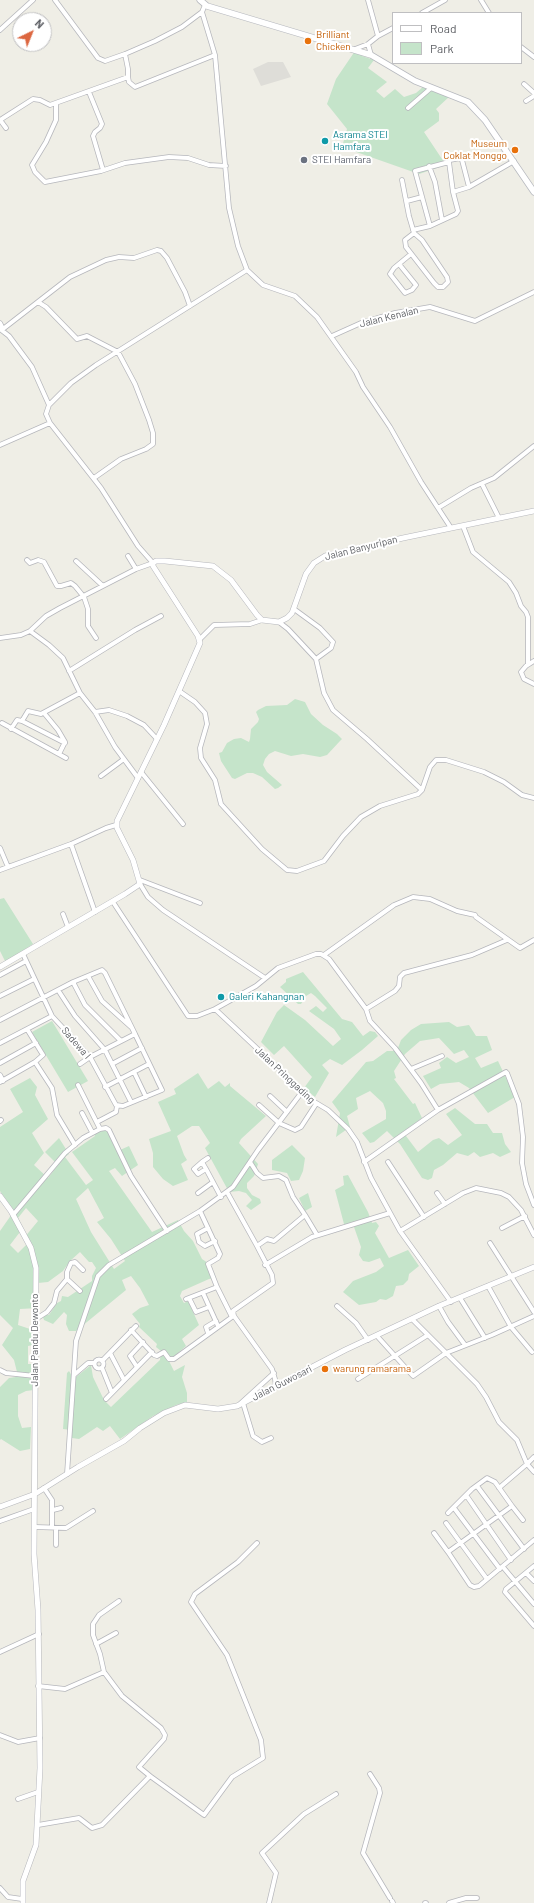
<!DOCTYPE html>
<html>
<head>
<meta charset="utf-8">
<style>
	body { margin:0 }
	#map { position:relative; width:534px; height:1903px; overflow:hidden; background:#efeee6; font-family:Barlow,sans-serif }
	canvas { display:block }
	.legend { position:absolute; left:392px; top:12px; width:130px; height:52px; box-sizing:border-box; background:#fff; border:1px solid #bfbfc1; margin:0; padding:5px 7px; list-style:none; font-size:12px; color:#5e6065 }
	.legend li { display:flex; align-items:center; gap:8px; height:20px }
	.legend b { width:20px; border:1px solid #bfbfc1 }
	.north { position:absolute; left:12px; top:12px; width:40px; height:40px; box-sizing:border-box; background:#fff; border:1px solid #bfbfc1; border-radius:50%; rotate:43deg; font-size:11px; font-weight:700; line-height:16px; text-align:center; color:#5e6065 }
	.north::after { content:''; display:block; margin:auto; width:14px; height:18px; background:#dc663f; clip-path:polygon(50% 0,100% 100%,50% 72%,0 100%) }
</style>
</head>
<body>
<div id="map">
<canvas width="534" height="1903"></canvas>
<ul class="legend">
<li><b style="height:5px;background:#fff"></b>Road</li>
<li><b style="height:11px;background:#c5e4ca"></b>Park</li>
</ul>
<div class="north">N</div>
</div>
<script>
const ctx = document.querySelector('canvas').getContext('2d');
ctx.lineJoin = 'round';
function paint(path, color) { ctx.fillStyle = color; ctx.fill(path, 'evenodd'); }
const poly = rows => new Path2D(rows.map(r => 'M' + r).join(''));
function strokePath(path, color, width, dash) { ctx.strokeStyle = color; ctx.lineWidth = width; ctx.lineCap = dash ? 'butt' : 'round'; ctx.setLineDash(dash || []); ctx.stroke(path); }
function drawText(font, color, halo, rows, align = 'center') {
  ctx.font = font + ' Barlow,sans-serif'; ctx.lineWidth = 4; ctx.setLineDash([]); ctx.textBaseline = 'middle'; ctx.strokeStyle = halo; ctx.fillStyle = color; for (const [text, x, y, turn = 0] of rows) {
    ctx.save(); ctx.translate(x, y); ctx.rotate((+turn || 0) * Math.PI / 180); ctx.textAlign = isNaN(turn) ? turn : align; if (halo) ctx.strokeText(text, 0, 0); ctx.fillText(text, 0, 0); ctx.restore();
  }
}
paint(poly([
	[268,62,283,62,291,77,261,86,253,69]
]), '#deddd8');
paint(poly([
	[355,51,371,57,362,56,374,60,368,68,387,82,376,91,384,98,395,89,404,97,416,93,424,86,450,96,436,109,439,113,439,121,424,132,446,165,419,174,342,147,347,129,327,104,336,79],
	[295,699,305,702,311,714,323,725,337,734,342,739,340,741,327,755,320,757,303,754,291,756,275,751,269,754,265,759,263,765,267,772,282,785,278,788,275,789,262,777,253,773,247,773,235,779,232,778,221,761,219,753,222,752,227,743,234,739,241,738,249,742,250,739,251,729,258,722,259,719,256,712,258,710,266,706,287,705],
	[4,898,33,944,24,950,26,955,7,965,0,951,0,899],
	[303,972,342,1019,352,1022,363,1036,370,1031,375,1032,378,1036,362,1050,342,1065,330,1059,322,1065,329,1073,315,1097,304,1088,312,1077,284,1046,274,1055,261,1042,277,1012,284,1005,305,1020,333,1046,341,1039,334,1029,309,1011,316,1006,323,1012,327,1008,315,996,311,993,306,996,301,1004,298,1004,280,987,286,982,286,979],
	[52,1021,88,1081,68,1092,32,1032],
	[449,1022,457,1027,469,1025,476,1036,487,1036,492,1050,475,1058,481,1068,498,1061,515,1097,488,1113,469,1088,459,1082,440,1084,431,1089,423,1076,441,1068,439,1063,447,1057,456,1063,469,1057,464,1050,454,1054,439,1038,420,1041,405,1054,394,1071,396,1078,394,1079,413,1104,415,1103,422,1118,403,1132,418,1152,433,1140,439,1138,448,1145,462,1135,446,1114,455,1108,475,1124,487,1124,493,1133,502,1133,505,1144,511,1152,500,1157,493,1153,480,1157,474,1152,468,1156,457,1153,443,1165,434,1170,432,1178,428,1180,422,1178,400,1144,387,1131,374,1142,370,1143,362,1133,386,1119,386,1111,383,1103,370,1091,356,1098,358,1109,347,1116,350,1127,336,1137,340,1113,332,1102,366,1062,373,1061,387,1051,393,1051,398,1048,401,1040,411,1030,421,1024],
	[198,1073,208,1089,219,1081,225,1087,230,1083,230,1086,266,1116,241,1139,239,1143,258,1164,254,1176,247,1183,247,1188,252,1195,260,1199,261,1203,251,1210,246,1206,252,1200,246,1193,239,1191,229,1192,205,1148,210,1143,199,1126,192,1126,177,1136,184,1155,187,1160,181,1164,188,1180,173,1186,163,1179,153,1167,153,1153,149,1139,171,1131,158,1102,176,1094,174,1089],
	[30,1078,37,1087,35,1095,48,1119,32,1133,44,1153,34,1165,48,1178,58,1165,45,1152,59,1138,69,1154,65,1157,86,1185,93,1180,72,1152,95,1136,94,1133,110,1129,120,1150,129,1146,138,1165,122,1176,115,1168,109,1171,152,1232,178,1220,184,1231,193,1241,202,1259,208,1263,211,1274,214,1273,216,1278,209,1279,182,1291,180,1296,184,1303,188,1301,199,1325,182,1339,186,1346,169,1361,174,1371,185,1365,182,1377,187,1393,187,1402,176,1405,153,1416,120,1439,110,1426,103,1431,97,1427,79,1439,72,1438,72,1430,63,1429,67,1373,69,1371,72,1376,76,1377,91,1365,93,1377,104,1400,111,1407,160,1360,161,1351,156,1347,157,1344,139,1327,140,1324,132,1314,140,1308,149,1305,140,1288,131,1276,122,1280,126,1290,76,1331,69,1331,66,1324,67,1315,64,1312,53,1324,44,1320,42,1314,49,1315,57,1303,61,1301,62,1296,68,1297,92,1281,92,1276,96,1268,92,1262,89,1262,80,1252,70,1261,63,1271,48,1282,38,1283,38,1308,20,1309,18,1325,33,1330,33,1345,28,1346,28,1364,33,1364,34,1390,26,1391,18,1395,18,1416,22,1428,31,1427,30,1449,20,1451,1,1439,0,1440,0,1387,9,1378,16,1377,17,1372,14,1360,2,1345,13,1328,0,1315,0,1231,14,1211,0,1191,0,1127,23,1112,10,1089],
	[88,1188,104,1218,97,1222,111,1239,125,1261,114,1269,91,1232,76,1199],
	[26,1208,38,1221,24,1238,27,1244,18,1253,10,1245,23,1228,18,1218],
	[292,1145,305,1158,303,1171,299,1180,291,1181,287,1173,272,1170,272,1160],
	[348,1175,368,1212,372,1223,376,1222,379,1226,375,1233,389,1258,408,1250,419,1266,409,1274,408,1280,403,1285,396,1286,393,1296,386,1300,380,1299,376,1302,359,1305,343,1292,353,1281,376,1272,384,1266,380,1258,369,1262,363,1261,359,1255,361,1247,354,1227,348,1228,344,1224,335,1190,344,1185,343,1176],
	[308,1193,312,1207,305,1211,299,1198]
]), '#c5e4ca');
const minor = poly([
	[55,0,98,58,105,61,125,54,155,41,182,27,202,12],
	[368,0,378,36],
	[481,0,489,13],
	[422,13,445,0],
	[0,30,33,0],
	[368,44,371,55],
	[521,47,534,57],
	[355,49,368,44,378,36,393,28],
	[125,54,128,69,128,77],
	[524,84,534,93],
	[89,92,102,124,100,128,95,132,93,136,103,170],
	[526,101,534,96],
	[56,104,56,120,46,142,32,165,35,172,45,182,101,171,125,163,169,157,188,158,209,165,226,166],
	[408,108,431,88],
	[0,120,33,99,40,100,50,105,128,77,129,82,135,87,215,55],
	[0,120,6,128],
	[449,162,453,192],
	[429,166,435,182,442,220],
	[402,180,409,216,414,233,422,240,447,277,448,282,443,287,438,287,434,283,406,247,405,240,414,233],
	[407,201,422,197],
	[430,226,415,171,449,162,450,160,460,158,462,160,469,187],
	[413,230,430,226,456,214,458,211,453,192,469,187,514,161],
	[399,264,416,285,412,290,405,293,390,274,394,268,411,254],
	[247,270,263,285,295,296,317,317,356,372,363,387,390,427,421,482,451,528],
	[38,302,46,307,77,339,87,336,118,352,135,384,149,420,153,433,153,444,146,449,121,459,94,478],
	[0,323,3,329,70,277,106,260,119,257,134,258,157,250,161,251,167,258,185,292,190,306],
	[0,329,9,336,32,367,49,405],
	[332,336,361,323,395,313,430,307,475,321,534,292],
	[0,445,50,423],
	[482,484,499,518],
	[438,508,471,488,494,478,534,446],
	[463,526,473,552,509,582,516,593,521,606,526,612,528,617,528,664],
	[128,556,136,569],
	[27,560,30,563,38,560,44,562,57,586,61,586,71,583,75,586,84,597,88,609,88,626,96,638],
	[76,561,103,586],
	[294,609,320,628,333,642,331,648,316,659],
	[279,622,288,629,316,659,324,693,333,710,367,739,422,790],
	[0,638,21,635,30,631,46,616,60,608,136,569,153,563,138,546,101,488,50,423,46,414,49,405,71,383,96,365,247,270,238,246,229,208,215,55,202,12,205,5],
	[200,639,214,625,250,624,262,620],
	[534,661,526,666,521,672,524,679,534,684],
	[69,671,135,630,161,616],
	[179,691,195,702,205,713,207,724,200,748,201,758,215,780,221,804,262,849,287,870,297,871,324,861,343,836,361,817,380,806,418,794,422,790,430,767,436,760,446,760,484,772,504,782,522,795,534,798],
	[80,693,95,712,115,747,138,778],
	[95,712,109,710,127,716,144,725,157,739],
	[44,713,58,730,65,742,59,754],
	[22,721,28,711,41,714,80,693,63,658,49,645,30,631],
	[2,723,66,758],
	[11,729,17,720,22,721,65,743],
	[141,772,183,824],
	[101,776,124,759],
	[71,844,95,912],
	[0,848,8,867],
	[0,870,71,844,106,828,116,825],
	[140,880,200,903],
	[140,884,148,897,163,910,265,978],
	[113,902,188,1016,197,1016,215,1009,280,1070,308,1098,328,1110,348,1129,357,1142,371,1178,400,1231,451,1302],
	[63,914,68,927],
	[23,954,52,1016,90,1057,116,1105,123,1106,162,1090,135,1034,90,1057,80,1064],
	[324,955,394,905,413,897,430,899,457,911,475,915,476,917,520,948,534,940],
	[0,975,26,961],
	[88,976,102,1001,131,1027],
	[73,982,85,1005,121,1041],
	[58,990,75,1016,105,1050,131,1102],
	[0,996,34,979],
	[215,1009,256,986,278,968,316,954,321,954,329,959,366,1009],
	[0,1020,73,982,102,970,105,973,135,1034],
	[27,1029,43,1055,35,1062,52,1088,57,1115,75,1145],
	[0,1043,52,1016],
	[0,1063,36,1043],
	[112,1064,142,1048],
	[411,1069,442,1056],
	[134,1072,146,1097],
	[507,1073,519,1104,523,1137,522,1163,526,1184,534,1205],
	[0,1075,3,1081],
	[0,1082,35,1062],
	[78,1085,100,1129,106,1128,109,1130,131,1176,167,1231],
	[105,1087,149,1064],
	[270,1096,287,1112],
	[259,1105,279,1123,295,1130,301,1127,316,1104],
	[438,1110,421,1083,395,1048,370,1021,366,1009,395,991,399,986,400,977,404,973,472,955,507,940],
	[82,1113,92,1132],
	[0,1121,1,1120],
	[97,1122,116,1112,117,1106],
	[202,1162,208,1158],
	[250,1162,257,1173,263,1178,279,1176,286,1180,293,1197,305,1215],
	[364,1162,438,1110,506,1072],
	[388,1162,424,1217],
	[206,1169,198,1174,194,1169,202,1162,206,1169,221,1197],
	[227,1192,257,1246,267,1239,274,1241,305,1215,317,1235],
	[198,1193,213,1182],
	[437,1193,445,1204],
	[13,1215,65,1153,83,1138,100,1129],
	[208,1228,197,1234,199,1242,205,1246,215,1241],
	[502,1228,525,1216],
	[400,1231,463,1193,476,1188,501,1193,509,1197,521,1210,534,1235],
	[490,1243,534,1312],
	[265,1265,312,1237,390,1213],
	[67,1279,80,1291],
	[488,1286,511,1327,532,1352],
	[203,1293,218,1326],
	[189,1298,196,1312,209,1307],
	[460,1298,485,1338],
	[186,1299,217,1287,208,1264,218,1258,220,1254,200,1211],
	[337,1306,356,1323,368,1340],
	[439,1306,448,1322,465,1345],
	[234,1316,233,1311,273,1283,272,1275,257,1246],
	[232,1317,234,1316,272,1369,275,1379,276,1387],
	[36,1319,47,1312,54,1303,57,1291,67,1279,67,1272,71,1263,75,1262,83,1270],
	[412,1319,477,1384,486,1397,499,1422,517,1440,527,1464],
	[131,1330,154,1355,157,1356,164,1352,169,1359,174,1359,232,1317,217,1287],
	[208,1333,206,1327,216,1321],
	[377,1336,413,1376,446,1353,492,1335,534,1316],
	[110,1353,124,1380],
	'94.5 1364a4.5 4.5 0 1 1 9 0a4.5 4.5 0 1 1-9 0Z',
	[102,1361,136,1326],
	[137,1367,130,1356,143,1342],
	[102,1368,112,1393],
	[0,1370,6,1373,35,1376],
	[74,1375,88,1363,94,1363],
	[358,1379,428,1335],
	[106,1399,152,1352],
	[241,1403,274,1373],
	[243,1403,253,1436,262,1442,271,1438],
	[527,1464,534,1457],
	[67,1474,76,1341,98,1276,109,1265,200,1211,233,1187,258,1150,302,1092],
	[477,1486,524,1549],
	[44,1488,52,1500,52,1527],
	[499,1488,527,1464,534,1472],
	[466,1495,511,1560],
	[512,1506,523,1520],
	[454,1508,500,1569],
	[53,1510,61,1508],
	[448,1513,472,1489,487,1478,495,1482,512,1506,448,1552,470,1585,474,1587,479,1586,534,1540],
	[0,1521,34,1509],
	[446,1523,487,1579],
	[35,1527,66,1528,93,1511],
	[434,1533,448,1552],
	[56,1545,56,1528],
	[534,1566,506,1589,505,1592,534,1626],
	[503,1567,534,1604],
	[526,1573,534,1581],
	[96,1644,116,1633],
	[0,1652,39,1634],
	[104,1672,100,1654,93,1635,93,1624,99,1615,119,1601],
	[0,1735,18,1742,40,1738],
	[370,1774,379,1788,380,1793,363,1853,390,1898],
	[150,1776,204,1815,232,1777,263,1758,261,1740,227,1655,191,1602,195,1594,238,1562,257,1543],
	[18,1799,38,1792],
	[38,1825,79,1818,92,1828,102,1825,150,1776,139,1767,164,1739,165,1735,161,1728,122,1696,104,1672,65,1689,38,1686],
	[0,1888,8,1897,22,1899],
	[392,1901,393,1903],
	[269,1903,276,1873,262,1853,304,1814,336,1794],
	[425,1903,426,1903],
	[449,1903,466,1898,477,1898]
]);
const tertiary = poly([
	[0,967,125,894,140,884,133,860,117,828,117,821,164,725,200,643,198,636,153,566,153,563,156,561,165,561,213,566,231,580,257,615,262,620,279,622,287,618,292,613,306,574,314,563,325,556,403,538,534,511],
	[0,1196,11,1211,31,1248,36,1268,34,1554,38,1610,40,1768,36,1845,23,1881,23,1903],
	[0,1507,35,1494,78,1467,124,1441,140,1428,164,1413,185,1405,218,1409,237,1406,345,1350,439,1306,534,1267]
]);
const secondary = poly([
	[200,0,207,6,371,55,415,81,468,102,485,120,534,192]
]);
strokePath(minor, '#b6b7bc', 5.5);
strokePath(tertiary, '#b6b7bc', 6);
strokePath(secondary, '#b7b9bf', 7);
strokePath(minor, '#fff', 4);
strokePath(tertiary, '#fff', 5);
strokePath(secondary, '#fff', 5.5);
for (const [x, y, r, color] of [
	[308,41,4,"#e8710a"],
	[325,141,4,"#0f9aa8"],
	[515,150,4,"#e8710a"],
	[304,160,4,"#6b7280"],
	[221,997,4,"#0f9aa8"],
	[325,1369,4,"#e8710a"]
]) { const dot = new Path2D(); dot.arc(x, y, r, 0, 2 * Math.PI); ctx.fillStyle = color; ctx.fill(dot); strokePath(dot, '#fff', 1.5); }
drawText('10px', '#c56008', '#fff', [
	["Brilliant",316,35],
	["Chicken",316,47],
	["Museum",507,144,"right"],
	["Coklat Monggo",507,156,"right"],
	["warung ramarama",333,1369]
], 'left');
drawText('10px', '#0d838f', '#fff', [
	["Asrama STEI",333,135],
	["Hamfara",333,147],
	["Galeri Kahangnan",229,997]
], 'left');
drawText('10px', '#5b616d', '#fff', [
	["STEI Hamfara",312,160]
], 'left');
drawText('10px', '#5e6065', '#fff', [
	["Jalan Kenalan",389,317,-14],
	["Jalan Banyuripan",361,548,-14],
	["Sadewa I",76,1043,49],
	["Jalan Pringgading",285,1075,43],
	["Jalan Pandu Dewonto",35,1340,-90],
	["Jalan Guwosari",282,1383,-27]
]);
</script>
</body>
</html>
